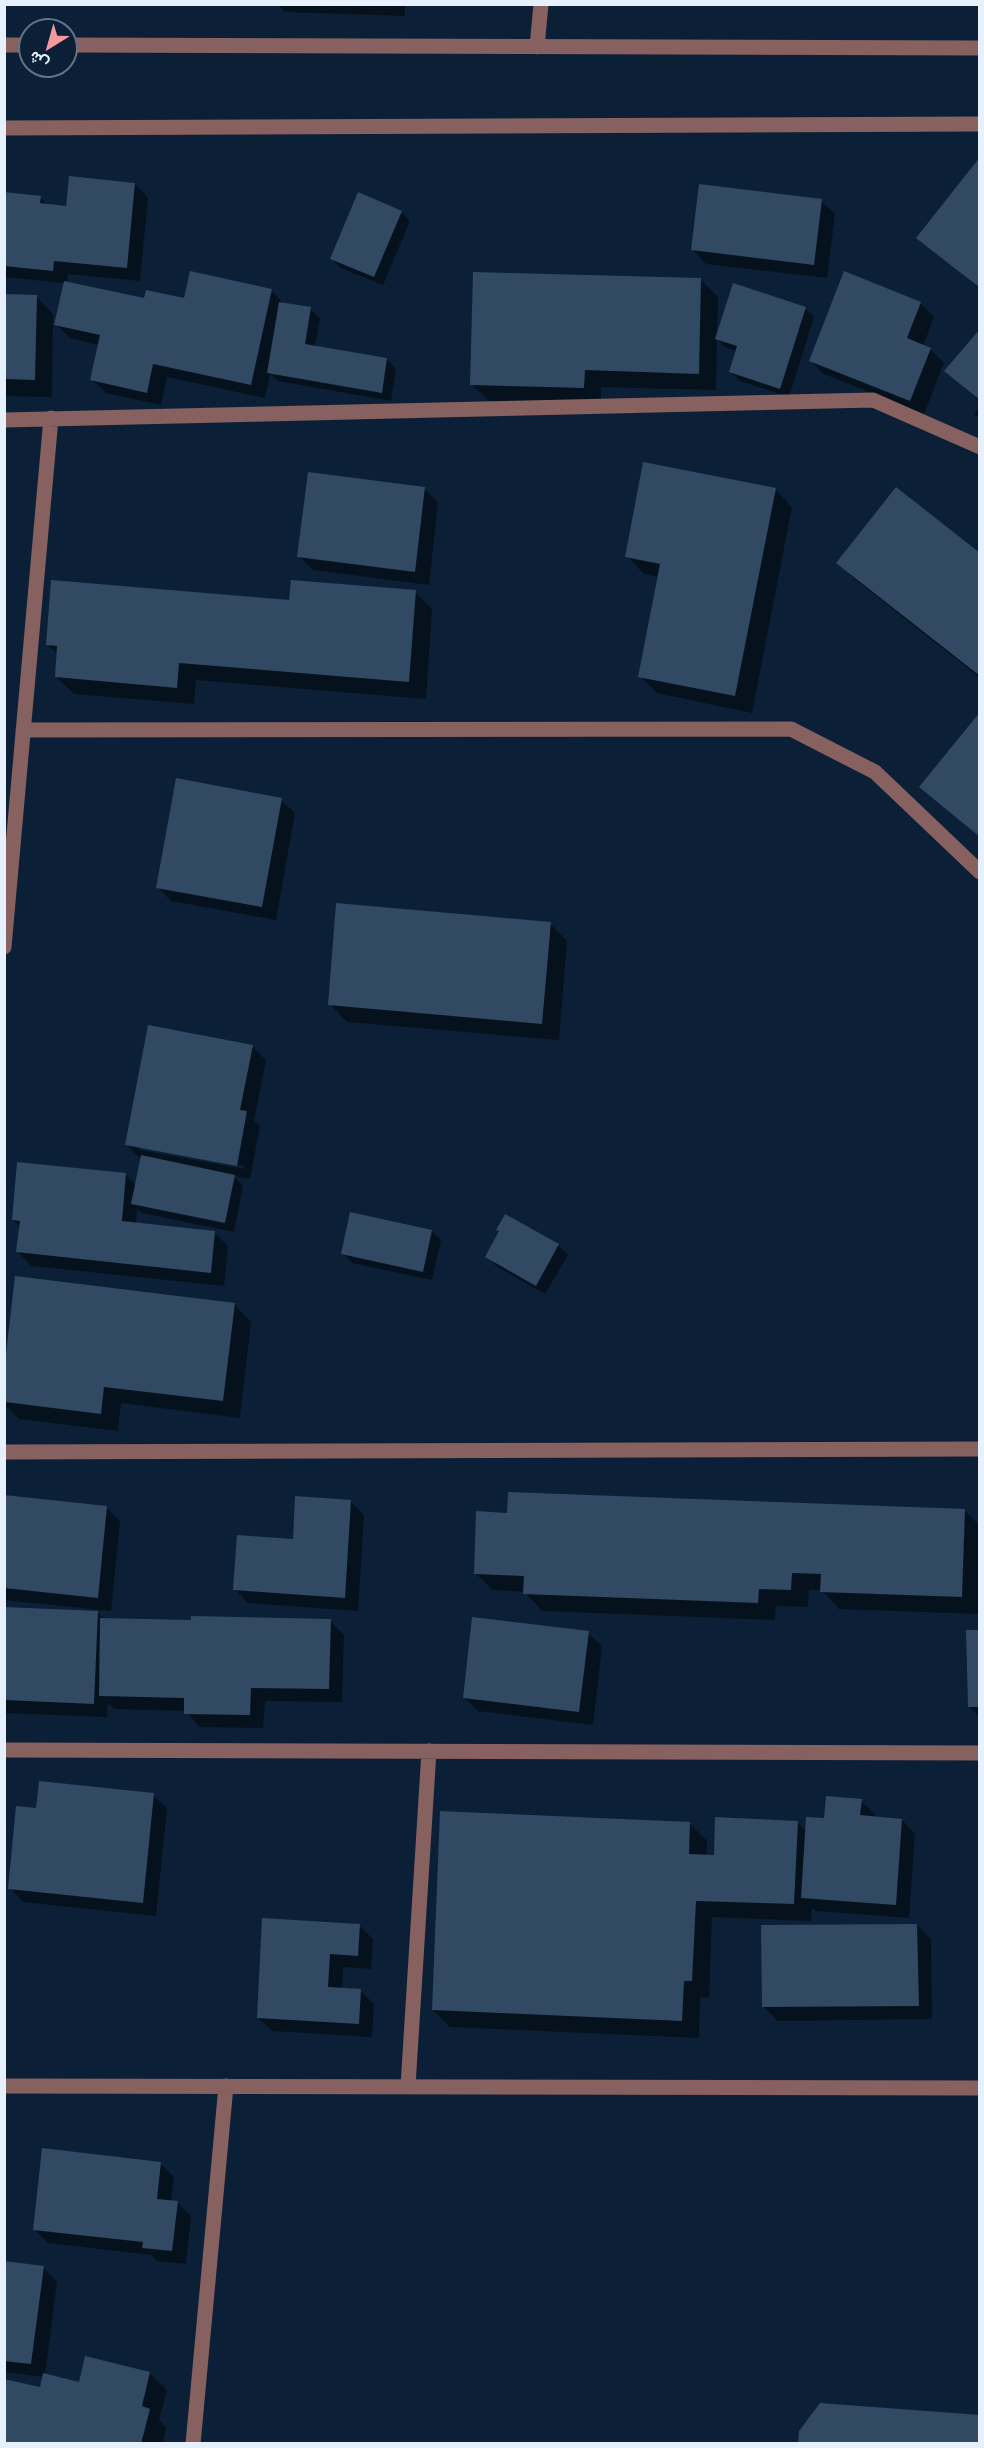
<!DOCTYPE html>
<html>
<head>
<meta charset="utf-8">
<style>
	body { margin:0 }
	#map { position:relative; width:984px; height:2448px; overflow:hidden; background:#0b2036; font-family:"Noto Sans",Vazirmatn,sans-serif }
	canvas { display:block }
	.frame { position:absolute; inset:0; border:6px solid #e6f1fd; pointer-events:none }
	.north { position:absolute; left:18px; top:18px; width:60px; height:60px; box-sizing:border-box; background:#0b2036; border:2px solid #637486; border-radius:50%; rotate:217deg; font-size:16px; font-weight:700; line-height:24px; text-align:center; color:#e6f1fd }
	.north::after { content:''; display:block; margin:auto; width:21px; height:27px; background:#f49a9f; clip-path:polygon(50% 0,100% 100%,50% 72%,0 100%) }
</style>
</head>
<body>
<div id="map">
<canvas width="984" height="2448"></canvas>
<div class="frame"></div>
<div class="north">ش</div>
</div>
<script>
const ctx = document.querySelector('canvas').getContext('2d');
ctx.lineJoin = 'round';
function paint(path, color) { ctx.fillStyle = color; ctx.fill(path, 'evenodd'); }
const poly = rows => new Path2D(rows.map(r => 'M' + r).join(''));
function strokePath(path, color, width, dash) { ctx.strokeStyle = color; ctx.lineWidth = width; ctx.lineCap = dash ? 'butt' : 'round'; ctx.setLineDash(dash || []); ctx.stroke(path); }
paint(poly([
	[277,4,405,4,405,16,285,12],
	[980,160,980,289,918,237],
	[135,184,148,198,140,281,68,274,67,283,145,300,185,300,271,290,285,305,310,309,320,318,315,347,387,359,396,369,391,401,278,381,270,374,265,398,167,377,161,405,106,393,92,380,99,345,70,338,56,324,64,283,4,277,4,193,40,197,49,206,68,208],
	[821,201,835,214,827,278,706,264,693,250],
	[401,212,410,221,383,285,341,268,332,259],
	[701,280,718,297,717,333,805,308,814,317,789,397,740,381,730,371,736,351,726,348,717,339,716,390,601,387,601,404,489,401,471,384],
	[4,295,36,296,53,314,52,397,4,396],
	[920,303,934,317,923,346,930,349,944,363,924,414,824,374,810,360],
	[980,331,980,401,946,371],
	[980,407,980,419,974,414],
	[424,489,438,502,429,585,313,570,299,556],
	[775,489,792,507,752,713,657,693,640,676,659,577,644,574,627,556],
	[980,555,980,678,856,580,838,563],
	[415,592,432,609,426,699,196,680,194,704,74,694,56,677,58,655,48,645,291,601],
	[980,715,980,837,921,787],
	[281,800,295,813,276,920,171,901,158,887],
	[550,924,567,941,559,1040,347,1022,330,1004],
	[252,1046,266,1060,254,1121,260,1126,250,1179,234,1176,243,1186,234,1232,142,1213,137,1208,136,1224,214,1232,228,1246,224,1286,32,1266,18,1252,21,1227,13,1220,125,1174,136,1185,140,1158,127,1145],
	[140,1146,244,1166,244,1169,140,1150],
	[431,1231,441,1240,432,1280,352,1263,343,1253],
	[500,1232,558,1245,568,1255,545,1294,496,1266,487,1256],
	[16,1277,234,1304,251,1322,240,1418,121,1403,118,1431,19,1419,4,1404,4,1375],
	[4,1497,106,1507,120,1521,111,1611,4,1600],
	[351,1502,364,1515,358,1611,248,1603,235,1589,294,1541],
	[964,1510,980,1526,979,1614,839,1609,822,1590,809,1590,808,1607,776,1606,775,1620,542,1611,525,1592,493,1590,475,1573,508,1514],
	[4,1608,97,1612,105,1620,330,1621,344,1635,342,1702,265,1701,263,1728,199,1727,186,1711,114,1709,108,1703,107,1717,4,1713],
	[980,1631,980,1717,969,1707],
	[588,1633,602,1646,593,1725,478,1711,464,1697],
	[153,1795,167,1808,156,1916,23,1902,10,1888,37,1810],
	[861,1801,875,1814,874,1818,902,1820,915,1834,909,1918,816,1911,812,1907,811,1921,712,1917,709,1998,700,1997,699,2038,450,2027,433,2010,689,1823,707,1841,706,1857,715,1857,797,1822,807,1832,826,1819],
	[359,1925,373,1939,371,1969,343,1967,342,1989,360,1990,374,2004,372,2037,272,2031,258,2018],
	[917,1925,931,1939,932,2019,778,2021,764,2007],
	[160,2163,174,2177,171,2202,177,2202,191,2216,186,2264,157,2261,151,2255,48,2243,34,2229],
	[4,2263,44,2268,57,2282,45,2375,80,2384,149,2373,167,2390,159,2420,166,2427,163,2444,4,2444,41,2389,44,2377,4,2372]
]), '#0007');
paint(poly([
	[980,157,980,288,916,238],
	[69,176,135,183,127,268,54,261,53,271,4,266,4,192,41,196,40,203,66,206],
	[699,184,822,199,814,265,691,250],
	[358,192,402,211,374,277,330,259],
	[190,271,272,289,251,385,153,364,147,393,90,380,100,335,54,325,64,281,144,298,146,290,184,298],
	[844,271,921,302,907,338,931,348,910,401,809,361],
	[473,272,701,278,699,374,585,370,584,388,470,385],
	[733,283,806,307,780,389,729,372,737,346,715,339],
	[5,294,37,295,35,380,5,379],
	[279,302,311,307,305,344,387,358,382,393,267,373],
	[980,329,980,400,944,371],
	[643,462,776,488,735,696,638,677,660,564,625,557],
	[308,472,425,487,415,572,297,557],
	[896,487,980,553,980,676,836,563],
	[51,580,289,600,291,580,416,590,409,682,179,663,177,688,55,677,57,646,46,645],
	[980,712,980,837,919,787],
	[176,778,282,798,262,907,156,888],
	[336,903,551,922,542,1024,328,1005],
	[148,1025,253,1045,240,1110,247,1111,237,1166,125,1145],
	[141,1155,235,1175,225,1223,131,1204],
	[17,1162,126,1173,122,1221,215,1231,211,1273,16,1252,20,1221,12,1220],
	[350,1212,432,1230,423,1272,341,1254],
	[505,1214,559,1244,536,1286,485,1257,499,1231,496,1230],
	[15,1276,235,1303,223,1401,104,1387,101,1414,5,1402,5,1362],
	[508,1492,965,1509,962,1597,820,1592,821,1574,792,1573,791,1590,759,1589,758,1603,523,1594,524,1576,474,1574,476,1511,507,1513],
	[4,1495,107,1506,98,1598,4,1588],
	[295,1496,351,1500,345,1598,233,1590,237,1535,293,1539],
	[4,1607,98,1611,94,1704,4,1700],
	[191,1616,331,1619,329,1689,251,1688,250,1715,184,1714,184,1698,99,1696,100,1618,191,1620],
	[472,1617,589,1631,579,1712,463,1698],
	[966,1630,980,1630,980,1707,968,1707],
	[39,1781,154,1793,143,1903,8,1889,16,1806,36,1808],
	[826,1796,862,1799,860,1815,902,1819,896,1905,801,1898,806,1817,824,1818],
	[440,1811,690,1822,689,1854,714,1855,715,1817,798,1821,794,1904,696,1901,692,1981,684,1981,682,2021,432,2010],
	[262,1918,360,1924,358,1956,330,1954,328,1987,361,1989,359,2024,257,2018],
	[917,1924,919,2006,762,2007,761,1925],
	[42,2148,161,2162,157,2199,178,2201,172,2251,142,2248,143,2242,33,2230],
	[4,2261,44,2266,31,2364,4,2361],
	[85,2356,150,2372,142,2406,150,2409,141,2444,4,2444,4,2379,40,2387,43,2373,79,2382],
	[820,2403,980,2415,980,2444,798,2444,799,2431]
]), '#314962');
strokePath(poly([
	[4,45,30,45],
	[66,45,980,48],
	[537,47,541,4],
	[4,128,980,124],
	[4,420,873,400,980,447],
	[23,730,791,729,875,772,980,872],
	[4,947,51,418],
	[4,1452,980,1449],
	[4,1750,980,1753],
	[4,2086,980,2088],
	[408,2086,429,1751],
	[193,2444,226,2086]
]), '#876060', 15);
</script>
</body>
</html>
